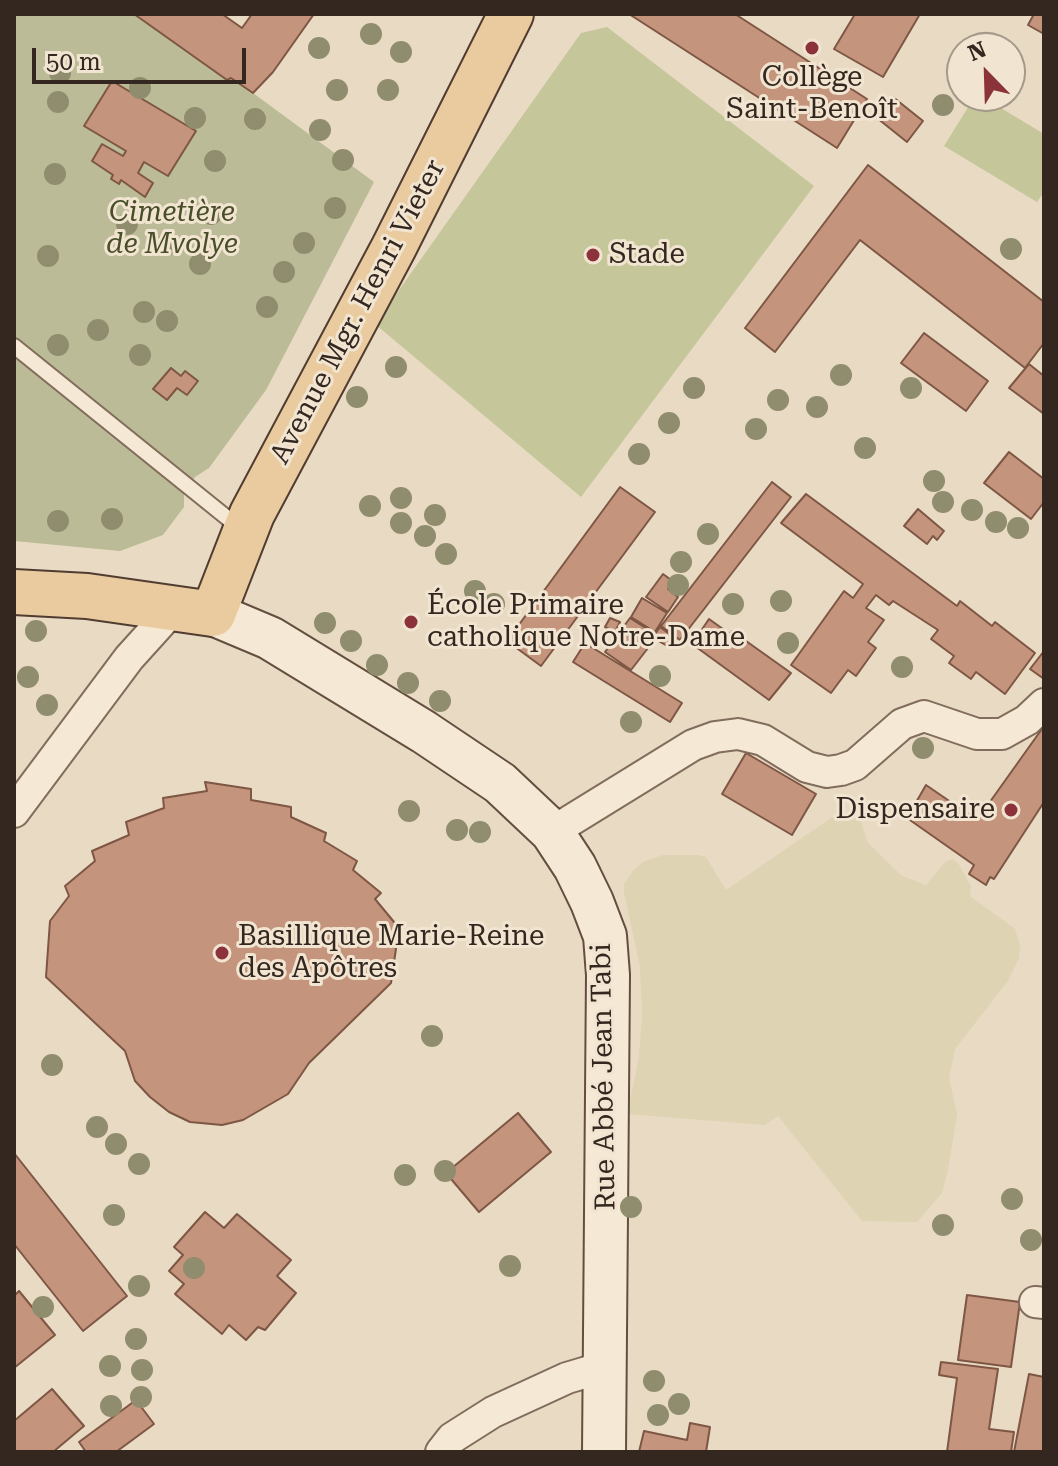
<!DOCTYPE html>
<html>
<head>
<meta charset="utf-8">
<style>
	body { margin:0 }
	#map { position:relative; width:1058px; height:1466px; overflow:hidden; background:#e9dac4; font-family:"Roboto Serif",serif }
	canvas { display:block }
	.frame { position:absolute; inset:0; border:16px solid #33271f; pointer-events:none }
	.north { position:absolute; left:946px; top:32px; width:80px; height:80px; box-sizing:border-box; background:#f1e5d2; border:2px solid #a5998a; border-radius:50%; rotate:337deg; font-size:22px; font-weight:700; line-height:32px; text-align:center; color:#33271f }
	.north::after { content:''; display:block; margin:auto; width:28px; height:36px; background:#8b323b; clip-path:polygon(50% 0,100% 100%,50% 72%,0 100%) }
	.scale { position:absolute; left:32px; top:48px; width:214px; height:36px; box-sizing:border-box; border:4px solid #33271f; border-top:0; padding-left:10px; font-size:24px; line-height:28px; white-space:nowrap; color:#33271f; -webkit-text-stroke:6px #f1e5d2; paint-order:stroke }
</style>
</head>
<body>
<div id="map">
<canvas width="1058" height="1466"></canvas>
<div class="frame"></div>
<div class="north">N</div>
<div class="scale">50 m</div>
</div>
<script>
const ctx = document.querySelector('canvas').getContext('2d');
ctx.lineJoin = 'round';
function paint(path, color) { ctx.fillStyle = color; ctx.fill(path, 'evenodd'); }
const poly = rows => new Path2D(rows.map(r => 'M' + r).join(''));
function strokePath(path, color, width, dash) { ctx.strokeStyle = color; ctx.lineWidth = width; ctx.lineCap = dash ? 'butt' : 'round'; ctx.setLineDash(dash || []); ctx.stroke(path); }
function drawText(font, color, halo, rows, align = 'center') {
  ctx.font = font + ' "Roboto Serif",serif'; ctx.lineWidth = 6; ctx.setLineDash([]); ctx.textBaseline = 'middle'; ctx.strokeStyle = halo; ctx.fillStyle = color; for (const [text, x, y, turn = 0] of rows) {
    ctx.save(); ctx.translate(x, y); ctx.rotate((+turn || 0) * Math.PI / 180); ctx.textAlign = isNaN(turn) ? turn : align; if (halo) ctx.strokeText(text, 0, 0); ctx.fillText(text, 0, 0); ctx.restore();
  }
}
paint(poly([
	[852,813,859,817,868,843,902,876,926,885,946,861,952,859,958,863,971,886,970,896,1015,929,1020,946,1019,958,1008,981,955,1049,949,1078,957,1114,948,1170,942,1193,917,1222,862,1221,778,1116,765,1125,627,1114,639,1058,642,1014,640,967,624,892,624,884,633,871,643,862,663,855,697,855,706,857,726,890,831,818]
]), '#ded3b2');
paint(poly([
	[607,27,814,186,581,497,375,324,581,33],
	[975,96,981,96,1044,134,1044,192,1037,202,944,146]
]), '#c5c699');
paint(poly([
	[14,14,134,14,227,80,231,78,253,93,374,182,266,390,209,468,195,477,184,495,184,507,163,535,120,551,14,541]
]), '#bbbc97');
const building = poly([
	[134,14,222,14,242,28,252,14,314,14,273,72,253,93,231,78,227,80,134,14],
	[629,14,735,14,867,99,837,148,629,14],
	[855,14,920,14,883,77,834,49,855,14],
	[1034,14,1044,14,1044,34,1028,25,1034,14],
	[112,81,196,131,168,176,144,162,138,173,153,183,145,197,121,180,119,184,111,179,113,175,92,161,102,144,123,156,126,151,84,126,112,81],
	[893,97,923,121,907,142,877,118,893,97],
	[868,165,1044,302,1044,343,1025,368,860,240,775,352,745,328,868,165],
	[924,333,988,381,966,411,901,363,924,333],
	[1029,364,1044,376,1044,414,1009,388,1029,364],
	[171,368,181,376,185,371,198,381,187,395,177,388,167,400,153,389,171,368],
	[1009,452,1044,479,1044,502,1031,519,984,483,1009,452],
	[772,482,791,497,680,640,661,626,772,482],
	[620,487,655,512,541,666,507,641,620,487],
	[806,494,957,606,960,601,992,626,995,622,1035,653,1005,694,976,672,971,679,949,663,954,656,931,639,938,630,893,601,889,605,876,595,866,608,884,620,868,642,876,648,856,676,848,670,831,693,791,665,844,591,853,598,863,584,781,523,806,494],
	[918,509,944,531,937,540,933,536,927,544,904,526,918,509],
	[663,574,674,582,668,589,678,597,668,612,646,597,663,574],
	[642,598,667,613,655,632,631,617,642,598],
	[610,618,620,622,615,632,605,627,610,618],
	[630,618,655,634,660,627,676,639,669,647,655,639,631,670,605,652,630,618],
	[709,619,730,634,732,631,791,673,769,700,692,644,709,619],
	[585,643,682,703,670,722,573,662,585,643],
	[1044,651,1044,679,1030,669,1044,651],
	[1044,726,1044,802,994,879,990,877,986,885,969,874,974,865,907,818,926,785,977,820,1044,726],
	[746,753,816,794,792,835,722,794,746,753],
	[205,782,251,789,251,800,291,807,291,817,326,833,324,841,357,861,353,870,381,893,375,899,399,928,391,983,309,1063,288,1094,243,1120,222,1125,190,1122,169,1112,150,1097,135,1081,125,1051,46,977,50,921,69,896,65,886,95,861,92,851,129,835,126,822,164,808,163,798,207,791,205,782],
	[518,1113,551,1152,479,1212,446,1173,518,1113],
	[14,1153,127,1296,83,1331,14,1244,14,1153],
	[205,1212,224,1228,237,1214,291,1260,277,1276,296,1293,265,1330,258,1327,246,1340,229,1325,222,1334,175,1294,184,1284,169,1271,183,1255,174,1247,205,1212],
	[19,1291,55,1335,14,1368,14,1296,19,1291],
	[967,1295,1020,1302,1011,1367,958,1360,967,1295],
	[941,1362,998,1369,989,1429,1014,1432,1011,1452,947,1452,957,1378,939,1375,941,1362],
	[1029,1374,1044,1377,1044,1452,1014,1452,1029,1374],
	[52,1389,84,1426,53,1452,14,1452,14,1421,52,1389],
	[136,1400,154,1424,116,1452,86,1452,79,1442,136,1400],
	[690,1423,710,1427,706,1452,639,1452,644,1431,687,1440,690,1423]
]);
paint(building, '#c4947d');
strokePath(building, '#7e5644', 2);
const service = poly([
	[14,346,241,529]
]);
const minor = poly([
	[14,812,129,658,176,606],
	[552,832,693,745,715,737,738,734,763,740,807,767,827,772,841,770,855,765,902,724,924,716,977,734,1002,734,1027,720,1044,704],
	[1035,1302,1044,1303],
	[441,1452,452,1438,493,1412,567,1378,604,1367]
]);
const secondary = poly([
	[213,614,270,638,424,732,500,783,552,832,575,867,592,902,605,936,608,975,604,1452]
]);
const primary = poly([
	[14,592,87,596,213,614,252,514,394,247,511,14]
]);
strokePath(service, '#826c5c', 18);
strokePath(minor, '#826c5c', 34);
strokePath(secondary, '#644e3f', 46);
strokePath(primary, '#503c30', 48);
strokePath(service, '#f5e9d6', 14);
strokePath(minor, '#f5e9d6', 30);
strokePath(secondary, '#f5e9d6', 42);
strokePath(primary, '#e9cb9f', 44);
ctx.fillStyle = '#908d6e';
for (const [x, y] of [
	[371,34],
	[319,48],
	[401,52],
	[60,73],
	[140,88],
	[337,90],
	[388,90],
	[58,102],
	[943,105],
	[195,118],
	[255,119],
	[320,130],
	[343,160],
	[215,161],
	[55,174],
	[335,208],
	[211,214],
	[127,224],
	[304,243],
	[166,245],
	[1011,249],
	[48,256],
	[200,264],
	[284,272],
	[267,307],
	[144,312],
	[167,321],
	[98,330],
	[58,345],
	[140,355],
	[396,367],
	[841,375],
	[694,388],
	[911,388],
	[357,397],
	[778,400],
	[817,407],
	[669,423],
	[756,429],
	[865,448],
	[639,454],
	[934,481],
	[401,498],
	[943,502],
	[370,506],
	[972,510],
	[435,515],
	[112,519],
	[58,521],
	[996,522],
	[401,523],
	[1018,528],
	[708,534],
	[425,536],
	[446,554],
	[681,562],
	[678,585],
	[475,591],
	[781,601],
	[494,604],
	[733,604],
	[325,623],
	[36,631],
	[351,641],
	[788,643],
	[377,665],
	[902,667],
	[660,676],
	[28,677],
	[408,683],
	[440,701],
	[47,705],
	[631,722],
	[923,748],
	[409,811],
	[457,830],
	[480,832],
	[432,1036],
	[52,1065],
	[97,1127],
	[116,1144],
	[139,1164],
	[445,1171],
	[405,1175],
	[1012,1199],
	[631,1207],
	[114,1215],
	[943,1225],
	[1031,1240],
	[510,1266],
	[194,1268],
	[139,1286],
	[43,1307],
	[136,1339],
	[110,1366],
	[142,1370],
	[654,1381],
	[141,1397],
	[679,1404],
	[111,1406],
	[658,1415]
]) { ctx.beginPath(); ctx.arc(x, y, 11, 0, 2 * Math.PI); ctx.fill(); }
for (const [x, y, r, color] of [
	[812,48,8,"#8b323b"],
	[593,255,8,"#8b323b"],
	[411,622,8,"#8b323b"],
	[1011,810,8,"#8b323b"],
	[222,953,8,"#8b323b"]
]) { const dot = new Path2D(); dot.arc(x, y, r, 0, 2 * Math.PI); ctx.fillStyle = color; ctx.fill(dot); strokePath(dot, '#f1e5d2', 3); }
drawText('28px', '#33271f', '#f1e5d2', [
	["Collège",812,78,"center"],
	["Saint-Benoît",812,110,"center"],
	["Stade",609,255],
	["École Primaire",427,606],
	["catholique Notre-Dame",427,638],
	["Dispensaire",995,810,"right"],
	["Basillique Marie-Reine",238,937],
	["des Apôtres",238,969]
], 'left');
drawText('italic 28px', '#484e27', '#f1e5d2', [
	["Cimetière",172,213],
	["de Mvolye",172,245]
]);
drawText('28px', '#33271f', '#f1e5d2', [
	["Avenue Mgr. Henri Vieter",358,312,-62],
	["Rue Abbé Jean Tabi",604,1077,-91]
]);
</script>
</body>
</html>
